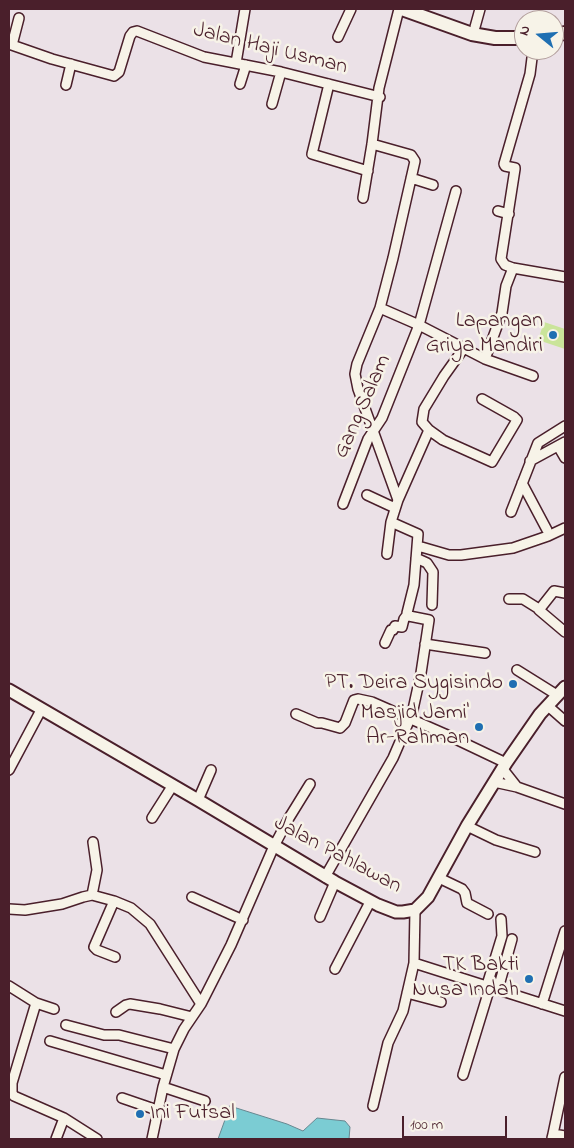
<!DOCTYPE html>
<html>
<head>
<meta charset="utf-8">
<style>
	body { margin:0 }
	#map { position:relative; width:574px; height:1148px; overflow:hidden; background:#ebe1e7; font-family:"Indie Flower",sans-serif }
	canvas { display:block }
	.frame { position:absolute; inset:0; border:10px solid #4a1f2b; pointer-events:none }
	.north { position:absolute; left:514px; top:10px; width:50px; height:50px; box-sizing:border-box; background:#f7f3e8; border:1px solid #b29e9c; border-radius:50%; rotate:287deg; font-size:14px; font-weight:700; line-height:20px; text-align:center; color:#4a1f2b }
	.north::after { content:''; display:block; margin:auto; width:18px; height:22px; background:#1f6fb2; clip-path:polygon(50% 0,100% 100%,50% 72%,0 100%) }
	.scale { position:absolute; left:402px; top:1116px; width:105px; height:22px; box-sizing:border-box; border:2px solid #4a1f2b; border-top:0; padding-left:6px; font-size:15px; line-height:18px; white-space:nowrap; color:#4a1f2b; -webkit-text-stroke:4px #f7f3e8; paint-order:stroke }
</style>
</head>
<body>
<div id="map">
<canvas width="574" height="1148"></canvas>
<div class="frame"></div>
<div class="north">N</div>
<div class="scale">100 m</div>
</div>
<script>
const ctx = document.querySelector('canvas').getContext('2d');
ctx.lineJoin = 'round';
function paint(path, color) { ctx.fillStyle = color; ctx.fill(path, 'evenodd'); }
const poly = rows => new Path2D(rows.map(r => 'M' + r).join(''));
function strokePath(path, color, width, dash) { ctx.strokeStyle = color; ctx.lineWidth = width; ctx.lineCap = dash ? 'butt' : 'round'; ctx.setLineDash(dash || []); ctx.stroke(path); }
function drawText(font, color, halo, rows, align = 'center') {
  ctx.font = font + ' "Indie Flower",sans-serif'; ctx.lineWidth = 5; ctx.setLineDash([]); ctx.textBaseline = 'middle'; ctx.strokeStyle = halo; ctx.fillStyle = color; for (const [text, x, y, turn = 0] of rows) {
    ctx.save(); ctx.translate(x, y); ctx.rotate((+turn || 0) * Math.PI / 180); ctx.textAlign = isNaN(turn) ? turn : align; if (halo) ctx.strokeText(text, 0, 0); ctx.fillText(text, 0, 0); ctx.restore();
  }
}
paint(poly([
	[544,322,565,329,565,349,538,340]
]), '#cae49a');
const water = poly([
	[230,1106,287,1124,303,1131,317,1118,345,1121,350,1127,349,1139,218,1139,230,1106]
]);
paint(water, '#7bccd3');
strokePath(water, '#678790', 1);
const minor = poly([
	[475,27,480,9],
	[338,37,351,9],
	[9,44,52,59,114,76,119,72,130,36,133,32,137,31,204,57,281,72,380,97],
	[12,45,19,18],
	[236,63,245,9],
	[240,84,246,65],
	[329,84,312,154,368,171],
	[66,85,71,64],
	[272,104,281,72],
	[372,144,411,155,415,161,393,258,380,308,357,364,355,374,358,389,398,500],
	[411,178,433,185],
	[363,198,372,144,379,88,399,9],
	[498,211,509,214],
	[513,268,565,277],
	[380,308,419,325,485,359,533,376],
	[485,359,502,313,506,286,513,268,505,265,501,259,515,169,515,168,505,166,504,164,530,74,533,50],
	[429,430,443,440,492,462,517,420,514,417,482,399],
	[558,446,565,458],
	[530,461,565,442],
	[522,483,547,530],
	[367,495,395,508],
	[343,504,368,439,382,418,419,325,456,191],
	[511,512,538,443,565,426],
	[418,546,449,555,461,555,513,548,548,536,565,528],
	[387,554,391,522],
	[416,558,427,563,433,572,432,605],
	[565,593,554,591,539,610,565,632],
	[509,599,523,599,539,609],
	[385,643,391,630,393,630,395,626,402,627,404,619,407,615],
	[425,644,485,653],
	[517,670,557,695],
	[548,706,565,721],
	[296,714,317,723,322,723,340,728,345,723,354,700,358,699,372,702,445,734,506,763],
	[502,768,517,787],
	[9,770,41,710],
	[494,782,517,787,565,804],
	[198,800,211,770],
	[152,818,173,785],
	[467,826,496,840,535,852],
	[325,877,393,758,412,714,421,673,429,620,409,616,407,613,414,585,418,534,391,522,398,500,429,430,422,422,424,409,444,376,464,348],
	[439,878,462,889,465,893,467,903,488,914],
	[92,895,97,870,93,842],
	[192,897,243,920],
	[114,901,94,947,97,950,115,957],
	[9,909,25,910,62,904,83,897,92,895,114,901,131,908,150,924,201,1004],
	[320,917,335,882],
	[414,963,565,1011],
	[335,969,370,902],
	[487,985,502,936,501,919],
	[9,986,36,1003,12,1083,12,1093,14,1096,64,1118,97,1139],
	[498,989,512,939],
	[407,993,441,1002],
	[36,1003,54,1009],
	[542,1004,565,931],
	[116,1012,126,1005,130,1004,160,1009,192,1017],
	[66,1025,104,1035,119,1035,174,1049],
	[50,1041,166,1075],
	[463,1075,490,987],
	[163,1087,205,1101],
	[122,1098,157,1110],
	[373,1106,388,1043,403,1011,414,963,415,910],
	[553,1134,565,1077],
	[552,1138,553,1134,565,1136],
	[56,1139,64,1118],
	[152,1139,163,1087,174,1049,184,1029,201,1004,231,945,274,846,289,818,310,784]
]);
const major = poly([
	[9,690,198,800,335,882,378,905,396,912,403,912,415,910,428,897,467,826,506,763,540,714,565,687]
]);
const highway = poly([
	[402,9,472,34,495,38,524,38],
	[554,35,565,33]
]);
strokePath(minor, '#4a1f2b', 12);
strokePath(major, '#4a1f2b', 15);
strokePath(highway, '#4a1f2b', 16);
strokePath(minor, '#f7f3e8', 9);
strokePath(major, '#f7f3e8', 11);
strokePath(highway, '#f7f3e8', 12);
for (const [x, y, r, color] of [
	[553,335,5,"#1f6fb2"],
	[513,684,5,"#1f6fb2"],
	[479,727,5,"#1f6fb2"],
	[529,979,5,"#1f6fb2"],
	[140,1114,5,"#1f6fb2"]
]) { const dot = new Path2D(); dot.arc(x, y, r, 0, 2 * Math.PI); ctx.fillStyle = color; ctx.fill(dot); strokePath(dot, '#f7f3e8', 2); }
drawText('22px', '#4a1f2b', '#f7f3e8', [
	["Jalan Haji Usman",270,50,14],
	["Gang Salam",364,407,-66],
	["Jalan Pahlawan",337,856,28]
]);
drawText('22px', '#4a1f2b', '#f7f3e8', [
	["Lapangan",543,322],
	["Griya Mandiri",543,347],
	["PT. Deira Sygisindo",503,684],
	["Masjid Jami'",469,714],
	["Ar-Rahman",469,739],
	["TK Bakti",519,966],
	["Nusa Indah",519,991],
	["Ini Futsal",150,1114,"left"]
], 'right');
</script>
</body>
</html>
